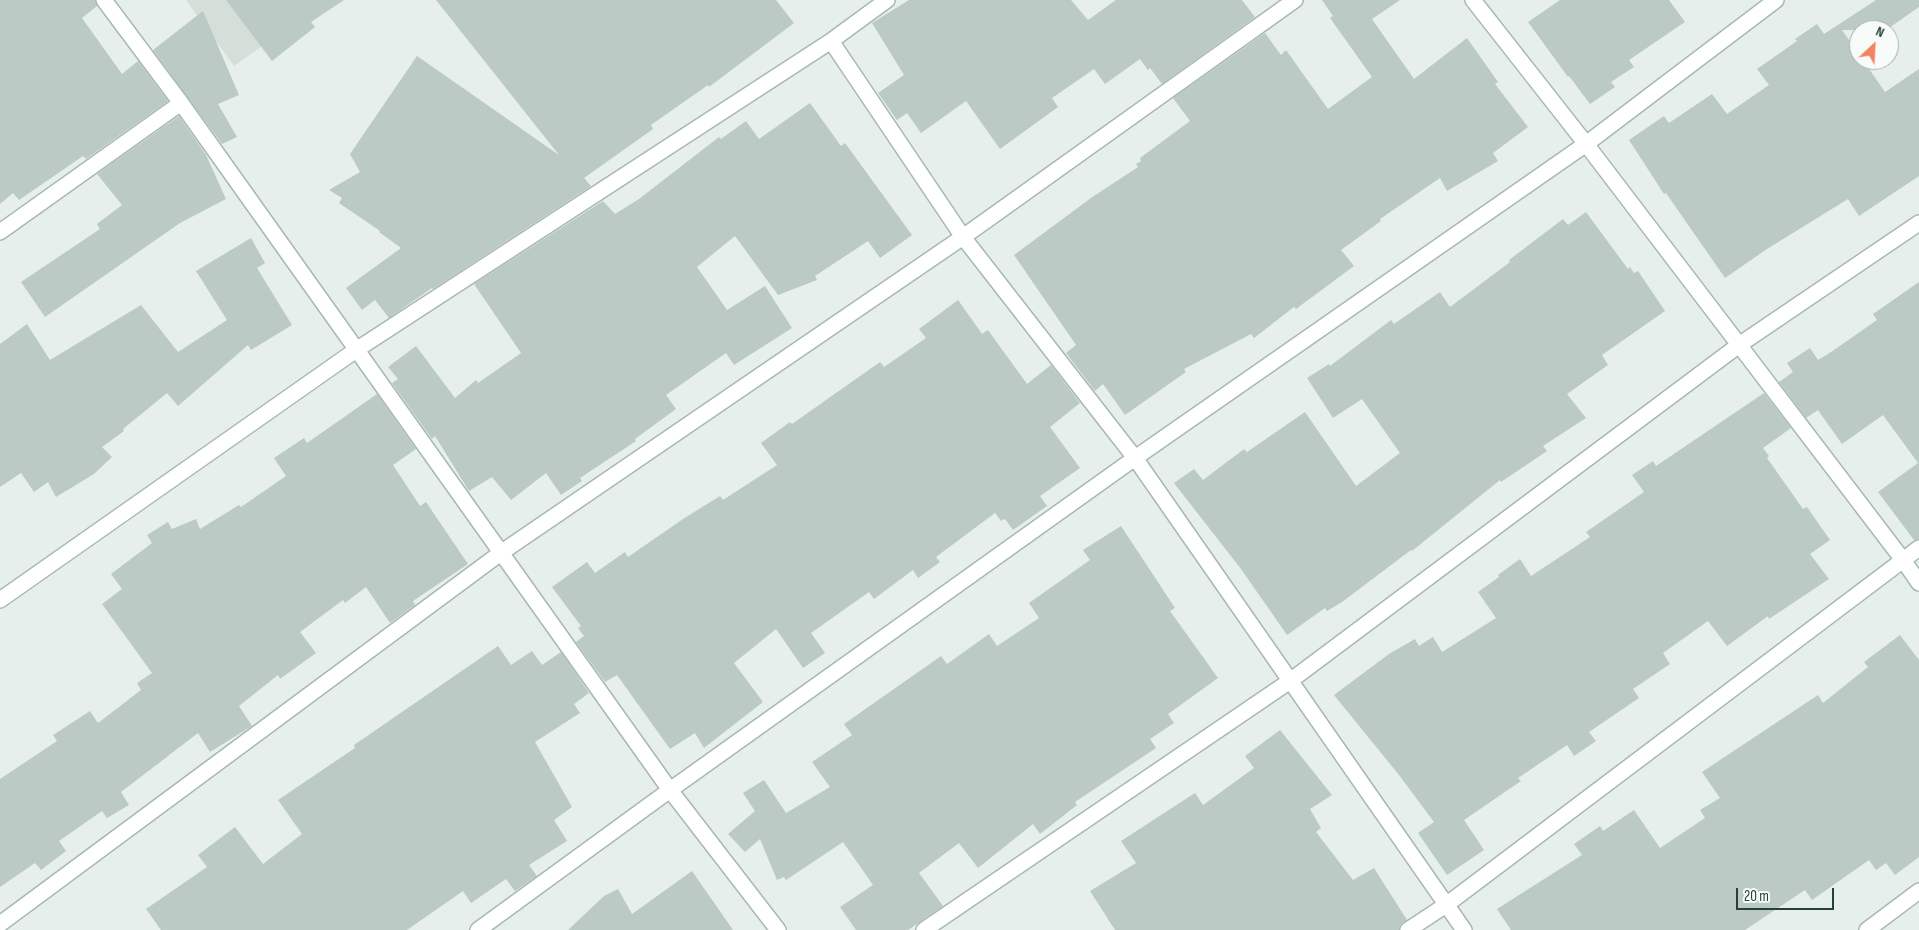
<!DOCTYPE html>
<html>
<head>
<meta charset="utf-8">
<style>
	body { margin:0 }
	#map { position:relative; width:1919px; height:930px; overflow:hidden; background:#e6efeb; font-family:"Sofia Sans Condensed",sans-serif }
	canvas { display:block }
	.north { position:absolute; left:1849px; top:20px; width:50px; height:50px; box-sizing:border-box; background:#f7fbf9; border:1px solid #a3b1ad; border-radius:50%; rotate:25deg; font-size:14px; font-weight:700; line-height:20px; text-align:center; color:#24423a }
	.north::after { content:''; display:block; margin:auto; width:18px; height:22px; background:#f4845f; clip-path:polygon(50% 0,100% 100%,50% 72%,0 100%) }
	.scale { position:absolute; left:1736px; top:888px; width:98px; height:22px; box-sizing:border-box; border:2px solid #24423a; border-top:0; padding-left:6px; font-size:15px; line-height:18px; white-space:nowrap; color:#24423a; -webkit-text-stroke:4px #f7fbf9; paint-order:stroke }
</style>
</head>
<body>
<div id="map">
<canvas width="1919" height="930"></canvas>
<div class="north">N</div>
<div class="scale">20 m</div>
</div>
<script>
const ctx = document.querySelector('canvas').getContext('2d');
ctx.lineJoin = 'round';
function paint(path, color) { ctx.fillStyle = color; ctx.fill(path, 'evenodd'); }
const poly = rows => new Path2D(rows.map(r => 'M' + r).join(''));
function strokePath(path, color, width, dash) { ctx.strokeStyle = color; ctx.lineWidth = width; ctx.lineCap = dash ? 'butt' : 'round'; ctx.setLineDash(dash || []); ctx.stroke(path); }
paint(poly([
	[186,0,327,0,234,66]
]), '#d4dfda');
paint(poly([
	[0,0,95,0,97,6,82,18,122,74,138,61,168,101,86,159,83,156,19,200,13,193,0,204],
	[226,0,344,0,311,22,315,27,272,61],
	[436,0,776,0,794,23,709,87,708,85,651,125,653,129,584,178,591,186,433,289,432,288,389,318,375,300,362,310,346,288,401,248,379,232,380,231,339,203,342,198,329,190,360,172,350,154,417,56,559,155],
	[909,0,1071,0,1088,20,1116,0,1242,0,1255,17,1162,84,1150,68,1148,70,1140,59,1105,84,1094,69,1052,98,1058,107,1000,149,966,101,921,133,907,113,897,120,878,93,904,75,872,23],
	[1322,0,1400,0,1372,19,1414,79,1467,38,1498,82,1495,84,1528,127,1493,153,1498,161,1447,191,1440,178,1380,219,1381,221,1341,250,1354,266,1296,309,1294,307,1254,338,1251,334,1184,369,1186,372,1125,415,1103,384,1095,391,1066,353,1076,345,1074,342,1014,255,1091,198,1138,167,1136,164,1141,161,1140,158,1190,121,1173,98,1265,33,1281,55,1286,50,1328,109,1372,77,1330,18,1333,16],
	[1560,0,1669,0,1685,22,1629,60,1634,67,1611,82,1615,87,1590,104,1569,76,1568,77,1528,22],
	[1876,0,1919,0,1919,7,1886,30,1842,30,1859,54,1859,60,1863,60,1885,92,1919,69,1919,176,1859,216,1848,199,1767,249,1725,278,1666,193,1664,194,1629,140,1664,116,1669,123,1712,94,1727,114,1769,85,1757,69,1797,41,1795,39,1817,24,1824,34],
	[203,11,239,95,218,104,237,137,222,144,153,50],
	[810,103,841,146,845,143,912,235,880,258,868,241,815,276,817,280,778,295,735,236,697,267,727,310,765,286,792,328,734,365,726,353,666,395,676,409,635,439,636,441,580,478,582,481,561,495,546,473,511,500,492,477,469,491,435,436,432,439,392,383,398,379,388,367,416,346,455,398,476,380,478,383,521,353,474,284,603,201,615,214,639,199,719,137,721,139,746,121,759,139],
	[179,116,206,155,226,199,180,223,45,317,21,282,100,229,97,224,122,205,97,174],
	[1586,212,1628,269,1630,267,1634,273,1638,271,1665,311,1602,355,1608,365,1567,394,1586,418,1543,446,1547,451,1501,482,1500,480,1412,551,1411,550,1342,602,1327,611,1325,608,1287,635,1241,569,1174,483,1194,469,1203,480,1244,449,1247,452,1305,412,1356,486,1400,453,1362,399,1333,418,1307,378,1329,364,1330,366,1391,320,1394,324,1440,292,1450,307,1510,262,1509,260,1563,219,1568,225],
	[251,238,265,263,257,268,292,325,251,350,248,345,178,406,167,393,123,429,124,431,102,447,112,457,94,474,56,497,48,482,34,492,21,473,0,487,0,344,27,324,50,360,141,305,178,352,227,320,196,271],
	[1919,282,1919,539,1914,540,1878,492,1918,463,1883,415,1842,444,1818,410,1806,418,1779,382,1793,372,1787,363,1810,348,1818,360,1831,352,1877,320,1873,314],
	[958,300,982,334,988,330,1027,384,1051,365,1080,403,1050,427,1080,468,1040,496,1047,506,1013,530,1005,519,1001,521,995,513,936,557,940,562,918,578,913,570,874,599,869,592,811,633,825,653,803,668,776,629,734,663,763,702,704,748,695,733,670,749,617,675,605,682,576,642,584,636,578,628,581,626,552,587,587,562,595,573,625,552,628,557,683,519,720,496,723,500,777,465,761,443,790,422,792,424,880,362,884,367,926,338,919,329],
	[1764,393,1791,428,1763,448,1769,456,1767,458,1803,509,1807,507,1830,540,1810,554,1829,579,1769,619,1768,616,1727,646,1708,621,1663,653,1670,664,1633,689,1639,698,1589,732,1596,741,1574,756,1567,745,1518,778,1521,781,1464,820,1484,850,1447,875,1418,833,1434,822,1399,775,1334,695,1389,654,1415,639,1419,646,1433,637,1442,652,1496,618,1478,592,1499,577,1498,575,1520,559,1531,576,1590,537,1586,532,1644,492,1632,475,1653,461,1656,466],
	[377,394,416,449,393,465,420,506,426,502,468,564,413,601,415,605,390,623,366,587,345,603,343,600,300,632,316,653,280,679,278,675,239,706,252,726,210,752,198,733,121,792,129,805,107,818,102,811,59,841,66,851,41,870,35,863,0,887,0,779,57,741,53,735,90,711,98,723,141,690,137,683,152,673,102,604,122,589,111,574,152,543,147,535,168,522,172,529,196,519,200,529,239,505,241,507,286,476,274,458,304,438,307,443],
	[1121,526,1175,608,1170,611,1218,678,1168,714,1174,723,1150,739,1156,748,1075,802,1077,805,1040,834,1033,824,978,868,959,843,919,873,943,906,908,930,856,930,840,907,873,885,843,842,786,880,784,877,777,880,760,839,745,852,728,834,755,811,743,793,764,780,786,813,830,787,812,762,852,735,844,724,941,656,947,664,989,634,997,646,1039,618,1029,603,1090,560,1083,550],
	[1900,635,1919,660,1919,857,1895,875,1886,863,1876,870,1869,860,1812,900,1805,890,1745,930,1511,930,1497,909,1582,855,1574,844,1600,826,1603,831,1634,810,1660,848,1705,818,1700,810,1720,798,1702,772,1818,695,1823,703,1868,667,1864,662],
	[498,646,511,665,532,651,542,665,561,652,589,693,574,704,580,713,535,742,572,807,554,820,567,841,529,865,537,876,515,891,506,879,471,903,463,891,407,930,161,930,146,909,207,867,198,855,235,827,263,864,302,834,278,800,355,748,354,745],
	[1280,730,1332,795,1310,809,1321,828,1316,832,1353,880,1374,868,1407,920,1400,925,1399,930,1115,930,1090,891,1136,863,1121,841,1195,793,1203,805,1254,768,1245,756],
	[692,871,733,930,568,930,604,896,618,889,632,914]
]), '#bbcac4');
const street = poly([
	[104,0,181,103,670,790,778,930],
	[1473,0,1586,144,1903,560,1919,583],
	[831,41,963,237,1135,458,1464,930],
	[0,232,181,103],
	[0,600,356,350,831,41,887,0],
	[0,924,502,552,963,237,1295,0],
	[478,930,670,790,1135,458,1586,144,1776,0],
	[924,930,1290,681,1739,345,1919,223],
	[1408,930,1446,905,1919,548],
	[1867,930,1919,891]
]);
strokePath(street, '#a8b8b2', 18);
strokePath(street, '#fff', 15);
</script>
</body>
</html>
